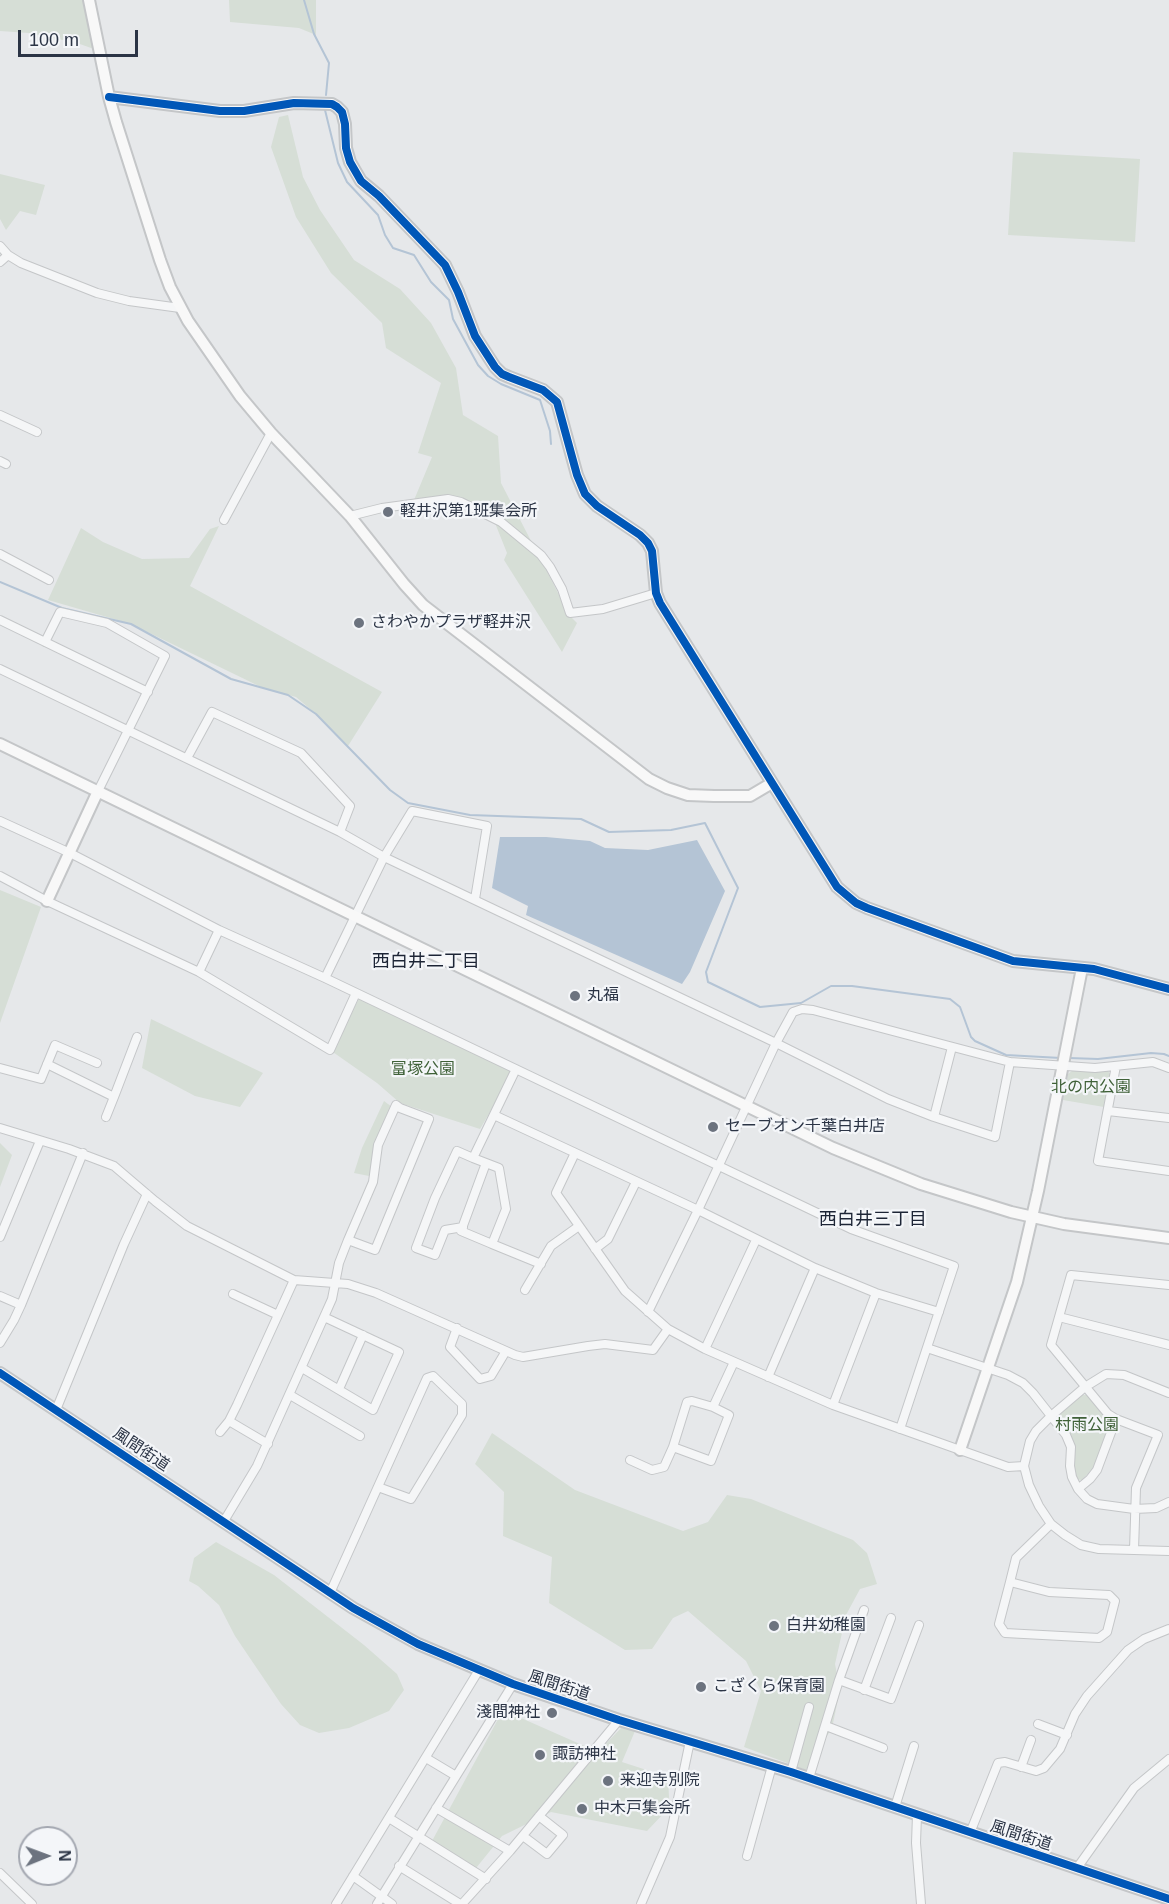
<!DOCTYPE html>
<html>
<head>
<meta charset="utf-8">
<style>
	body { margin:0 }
	#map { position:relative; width:1169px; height:1904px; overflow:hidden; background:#e6e8ea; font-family:Arial,sans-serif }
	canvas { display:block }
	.north { position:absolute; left:18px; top:1826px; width:60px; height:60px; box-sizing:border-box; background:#f4f6f9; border:2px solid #a4a8b1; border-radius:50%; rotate:89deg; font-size:16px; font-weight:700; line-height:24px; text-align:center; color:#2b3445 }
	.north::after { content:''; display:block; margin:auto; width:21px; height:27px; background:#6c737f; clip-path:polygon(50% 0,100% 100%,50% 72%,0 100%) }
	.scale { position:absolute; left:18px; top:30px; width:120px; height:27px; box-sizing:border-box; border:3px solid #2b3445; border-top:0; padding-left:8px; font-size:18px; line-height:21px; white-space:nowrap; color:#2b3445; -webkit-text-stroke:4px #f4f6f9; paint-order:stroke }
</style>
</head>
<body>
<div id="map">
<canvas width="1169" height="1904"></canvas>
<div class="north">N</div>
<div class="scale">100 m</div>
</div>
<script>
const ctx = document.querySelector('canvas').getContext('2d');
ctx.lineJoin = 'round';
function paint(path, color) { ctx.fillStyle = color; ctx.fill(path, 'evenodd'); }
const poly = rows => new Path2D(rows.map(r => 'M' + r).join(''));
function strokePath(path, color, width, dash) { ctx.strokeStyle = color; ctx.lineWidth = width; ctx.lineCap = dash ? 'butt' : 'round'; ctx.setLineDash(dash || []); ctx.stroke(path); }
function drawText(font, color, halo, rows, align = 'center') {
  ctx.font = font + ' Arial,"Noto Sans JP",sans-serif'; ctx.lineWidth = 4.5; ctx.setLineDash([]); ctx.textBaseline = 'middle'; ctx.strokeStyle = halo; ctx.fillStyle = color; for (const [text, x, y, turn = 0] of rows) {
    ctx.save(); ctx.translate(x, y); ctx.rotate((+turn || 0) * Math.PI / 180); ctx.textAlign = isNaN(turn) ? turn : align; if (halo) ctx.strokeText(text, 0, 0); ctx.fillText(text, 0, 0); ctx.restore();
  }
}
paint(poly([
	[0,0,84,0,94,49,77,43,29,33,0,31],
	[229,0,316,0,316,35,299,28,230,22],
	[288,115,303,177,320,210,354,260,400,289,431,323,456,368,463,415,498,436,501,483,570,616,577,623,562,652,504,560,507,553,495,523,463,498,436,496,414,500,432,457,418,453,441,383,386,348,382,323,331,273,296,217,271,147,279,117],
	[1013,152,1140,159,1135,242,1008,235],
	[0,174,45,185,36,215,20,211,6,230,0,219],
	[219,526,190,586,382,692,348,746,316,714,296,697,263,688,131,624,48,600,81,528,103,542,142,559,189,558,210,529],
	[0,890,41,907,0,1023],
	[359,999,515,1070,480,1129,400,1103,377,1083,330,1050],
	[151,1019,263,1073,240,1107,195,1096,142,1068],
	[1073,1070,1107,1070,1111,1075,1104,1107,1063,1100,1068,1074],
	[384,1101,392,1107,369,1176,354,1173,362,1148],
	[0,1143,12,1155,0,1187],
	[1080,1395,1087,1395,1109,1418,1111,1424,1095,1466,1082,1480,1074,1479,1071,1444,1058,1420,1058,1414],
	[492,1433,575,1490,683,1531,708,1522,727,1495,751,1499,853,1540,867,1553,877,1584,860,1589,846,1615,835,1664,840,1690,832,1728,806,1770,744,1747,761,1691,746,1661,688,1611,673,1618,652,1649,625,1650,549,1603,552,1557,503,1536,504,1492,475,1464],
	[216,1542,274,1575,364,1645,397,1674,404,1690,389,1711,349,1728,319,1733,300,1725,281,1704,235,1636,219,1605,198,1586,189,1581,194,1558],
	[503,1710,598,1752,622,1727,635,1731,622,1762,668,1777,669,1797,665,1812,647,1831,551,1812,502,1836,472,1873,432,1841]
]), '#d6ded6');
paint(poly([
	[500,837,546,837,590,841,605,848,648,850,697,840,725,891,690,972,682,984,526,915,528,906,492,888]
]), '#b4c4d5');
strokePath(poly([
	[304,0,314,34,329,63,326,95],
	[325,110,338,163,347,182,378,215,385,235,393,248,414,255,431,282,449,300,453,319,478,365,488,376,501,384,540,400,550,431,551,444],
	[0,582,62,608,131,624,231,679,288,695,316,714,390,790,408,803,470,815,581,819,609,832,671,830,705,823,738,888,706,972,708,982,760,1007,801,1003,831,986,852,986,950,999,960,1007,971,1037,975,1041,1006,1055,1061,1058],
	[1069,1058,1098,1059,1151,1053,1164,1054,1169,1056]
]), '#b4c4d5', 2);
const street = poly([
	[0,246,8,255,21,263,97,293,129,301,180,308],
	[0,262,8,255],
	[0,415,37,432],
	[0,461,6,464],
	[350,516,382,508,448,499,461,502,501,522,541,555,550,567,562,589,570,613,603,609,656,593],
	[224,520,271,433],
	[0,554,49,580],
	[0,620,148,692],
	[45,642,60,612,107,623,165,656,98,791],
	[0,669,340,832,384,857,776,1043,888,1099,934,1117,995,1137,1010,1062],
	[187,758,212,712,301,753,350,806,340,832],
	[0,821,70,853,219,930,325,978,851,1229,954,1266,900,1429],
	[0,876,47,901,199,972,330,1050,356,993],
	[199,972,219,930],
	[325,978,384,857,412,811,487,826,475,899],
	[47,1064,114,1097,137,1037],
	[1116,1066,1098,1161,1169,1171],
	[0,1068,41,1079,55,1045,97,1063],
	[1108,1111,1169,1118],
	[494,1115,698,1210,815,1268,876,1293,939,1312],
	[106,1117,114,1097],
	[934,1117,952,1047],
	[0,1128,69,1149,114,1166,155,1201,187,1226,294,1280,348,1284,376,1293,515,1355,523,1357,588,1346,605,1344,653,1350,668,1329],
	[575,1153,556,1193,625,1291,668,1329,705,1349,833,1405,1008,1467,1024,1466],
	[473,1158,499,1168,506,1209,492,1244,461,1231,486,1163],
	[463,1227,445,1230,435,1255,416,1248,435,1198,457,1151,473,1158,516,1069],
	[0,1237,40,1141],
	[492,1244,541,1264],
	[595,1249,608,1239,636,1182],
	[525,1290,551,1246,579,1226],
	[233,1294,278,1315],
	[0,1296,21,1305],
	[648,1312,698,1210,776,1043,793,1012,802,1009,813,1010,1010,1062,1095,1068,1153,1062,1169,1068],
	[1059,1317,1169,1345],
	[457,1328,450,1347,480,1379,491,1376,506,1351],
	[0,1343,14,1320,21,1305,83,1153],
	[927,1348,1008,1375,1023,1383,1033,1393,1066,1435,1071,1447,1070,1466,1072,1477,1078,1489,1087,1499,1097,1504,1134,1509,1156,1508,1169,1502],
	[705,1349,756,1240],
	[302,1368,373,1410,399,1352,324,1317],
	[768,1377,815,1268],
	[339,1389,363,1335],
	[1169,1393,1124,1375,1106,1374,1085,1387,1051,1416,1036,1431,1030,1441,1024,1466,1029,1485,1039,1506,1051,1524,1065,1535,1081,1545,1099,1549,1169,1551],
	[290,1395,360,1436],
	[833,1405,876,1293],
	[56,1410,124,1244,147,1194],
	[229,1421,268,1444],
	[220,1432,229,1421,237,1405,294,1280],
	[673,1447,711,1461,729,1415,713,1407],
	[630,1460,652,1470,664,1467,673,1447,687,1402,692,1401,713,1407,734,1362],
	[1078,1489,1090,1479,1097,1470,1116,1419],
	[224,1521,257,1466,324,1317,332,1299,339,1263,348,1240,373,1182,378,1145,396,1105,400,1108,429,1119,375,1250,348,1240],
	[1134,1550,1136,1488,1158,1435,1116,1419,1108,1414,1051,1345,1071,1275,1169,1285],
	[1010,1582,1049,1592,1109,1595,1115,1601,1107,1632,1099,1638,1005,1633,999,1624,1010,1582],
	[1010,1582,1016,1558,1051,1524],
	[330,1593,427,1378,433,1376,462,1404,462,1415,411,1499,378,1487],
	[839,1680,891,1699,919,1625],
	[864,1690,891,1618],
	[1038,1724,1067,1735],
	[826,1726,883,1748],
	[426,1758,456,1776],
	[1021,1767,1031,1740],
	[791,1772,809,1707],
	[809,1778,839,1680,864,1610],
	[895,1807,914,1746],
	[436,1808,510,1851],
	[917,1815,916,1843,921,1904],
	[389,1818,486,1879],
	[970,1833,998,1763,1005,1762,1036,1771,1044,1768,1060,1749,1075,1714,1087,1696,1128,1650,1144,1639,1169,1629],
	[523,1836,547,1854,563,1835,539,1816],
	[747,1856,772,1766],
	[399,1866,460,1904],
	[1077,1868,1134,1788,1169,1759],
	[0,1873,32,1904],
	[353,1876,392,1904],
	[336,1904,479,1670],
	[377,1904,513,1684],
	[462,1904,510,1851,619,1720],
	[641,1904,670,1837,690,1741]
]);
const secondary = poly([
	[89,0,109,97,116,122,160,260,170,287,188,321,240,396,271,433,350,516,404,584,423,605,649,779,667,788,688,795,714,796,750,796,772,783],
	[109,97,220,111,244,111,294,103,332,104,337,107,342,112,345,124,346,148,350,162,361,181,379,196,445,265,458,292,475,336,495,367,502,374,509,377,543,390,557,402,577,475,585,494,597,506,640,535,648,543,652,551,656,593,660,603,837,887,856,903,867,908,1013,961,1094,969,1169,989],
	[0,744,833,1148,921,1184,1011,1212,1064,1224,1169,1238],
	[47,901,98,791],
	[0,1373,353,1608,418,1644,513,1684,619,1720,791,1772,1169,1899],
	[960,1450,1017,1282,1038,1191,1082,968]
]);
strokePath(street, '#c4c6c8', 10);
strokePath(secondary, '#c4c6c8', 14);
strokePath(street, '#f5f6f7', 8);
strokePath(secondary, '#f8f8f8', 10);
strokePath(poly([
	[109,97,220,111,244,111,294,103,332,104,337,107,342,112,345,124,346,148,350,162,361,181,379,196,445,265,458,292,475,336,495,367,502,374,509,377,543,390,557,402,577,475,585,494,597,506,640,535,648,543,652,551,656,593,660,603,837,887,856,903,867,908,1013,961,1094,969,1169,989],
	[0,1373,353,1608,418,1644,513,1684,619,1720,791,1772,1169,1899]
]), '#0057b8', 8);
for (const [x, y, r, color] of [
	[388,512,6,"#6c737f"],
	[359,623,6,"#6c737f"],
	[575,996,6,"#6c737f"],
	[713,1127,6,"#6c737f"],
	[774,1626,6,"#6c737f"],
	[701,1687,6,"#6c737f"],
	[552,1713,6,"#6c737f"],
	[540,1755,6,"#6c737f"],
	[608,1781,6,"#6c737f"],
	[582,1809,6,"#6c737f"]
]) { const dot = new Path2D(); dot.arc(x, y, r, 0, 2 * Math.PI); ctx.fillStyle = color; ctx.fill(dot); strokePath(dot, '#f4f6f9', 2); }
drawText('16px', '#2b3445', '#f4f6f9', [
	["軽井沢第1班集会所",400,512],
	["さわやかプラザ軽井沢",371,623],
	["丸福",587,996],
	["セーブオン千葉白井店",725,1127],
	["白井幼稚園",786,1626],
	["こざくら保育園",713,1687],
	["淺間神社",540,1713,"right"],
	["諏訪神社",552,1755],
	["来迎寺別院",620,1781],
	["中木戸集会所",594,1809]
], 'left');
drawText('16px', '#3f6138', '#f4f6f9', [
	["富塚公園",423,1070],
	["北の内公園",1091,1088],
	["村雨公園",1087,1426]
]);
drawText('16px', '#2b3445', '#f4f6f9', [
	["風間街道",141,1450,34],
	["風間街道",559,1686,18],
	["風間街道",1021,1836,18]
]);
drawText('18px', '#1d2536', '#f4f6f9', [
	["西白井二丁目",426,962],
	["西白井三丁目",873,1220]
]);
</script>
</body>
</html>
